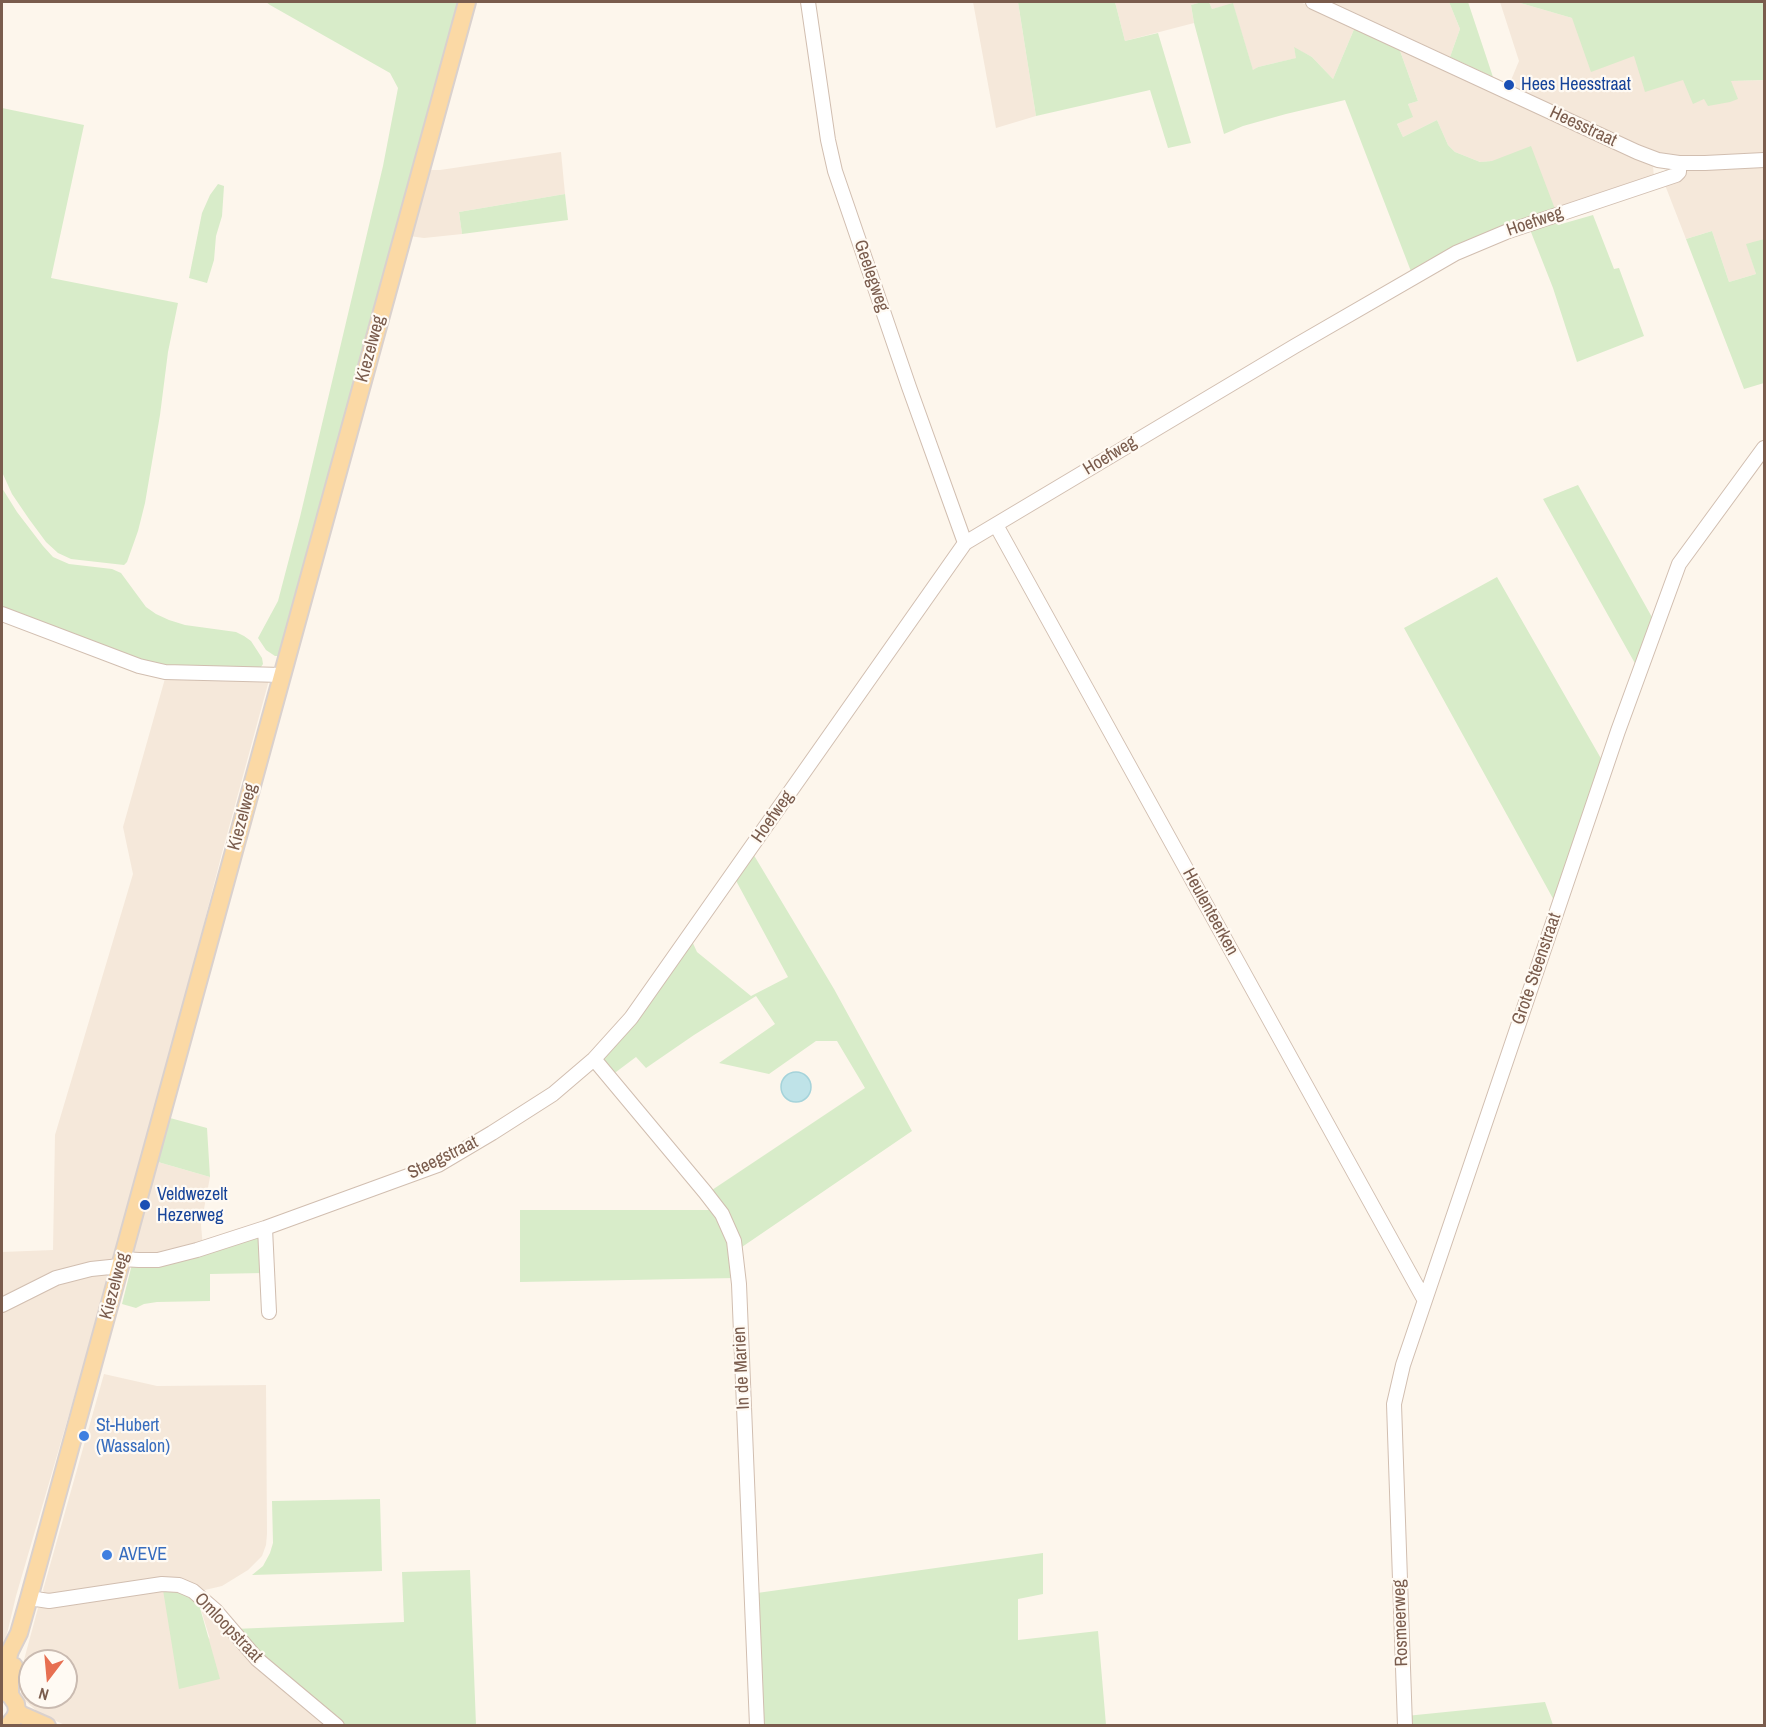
<!DOCTYPE html>
<html>
<head>
<meta charset="utf-8">
<style>
	body { margin:0 }
	#map { position:relative; width:1766px; height:1727px; overflow:hidden; background:#fdf6ec; font-family:"Archivo Narrow",sans-serif }
	canvas { display:block }
	.frame { position:absolute; inset:0; border:3px solid #7a5c4d; pointer-events:none }
	.north { position:absolute; left:18px; top:1649px; width:60px; height:60px; box-sizing:border-box; background:#fffaf3; border:2px solid #cabbb1; border-radius:50%; rotate:196deg; font-size:16px; font-weight:700; line-height:24px; text-align:center; color:#7a5c4d }
	.north::after { content:''; display:block; margin:auto; width:21px; height:27px; background:#e76f51; clip-path:polygon(50% 0,100% 100%,50% 72%,0 100%) }
</style>
</head>
<body>
<div id="map">
<canvas width="1766" height="1727"></canvas>
<div class="frame"></div>
<div class="north">N</div>
</div>
<script>
const ctx = document.querySelector('canvas').getContext('2d');
ctx.lineJoin = 'round';
function paint(path, color) { ctx.fillStyle = color; ctx.fill(path, 'evenodd'); }
const poly = rows => new Path2D(rows.map(r => 'M' + r).join(''));
function strokePath(path, color, width, dash) { ctx.strokeStyle = color; ctx.lineWidth = width; ctx.lineCap = dash ? 'butt' : 'round'; ctx.setLineDash(dash || []); ctx.stroke(path); }
function drawText(font, color, halo, rows, align = 'center') {
  ctx.font = font + ' "Archivo Narrow",sans-serif'; ctx.lineWidth = 4.5; ctx.setLineDash([]); ctx.textBaseline = 'middle'; ctx.strokeStyle = halo; ctx.fillStyle = color; for (const [text, x, y, turn = 0] of rows) {
    ctx.save(); ctx.translate(x, y); ctx.rotate((+turn || 0) * Math.PI / 180); ctx.textAlign = isNaN(turn) ? turn : align; if (halo) ctx.strokeText(text, 0, 0); ctx.fillText(text, 0, 0); ctx.restore();
  }
}
paint(poly([
	[973,2,1018,2,1036,116,996,128],
	[1115,2,1202,2,1191,5,1194,23,1125,41],
	[1209,2,1300,2,1355,27,1333,79,1312,57,1294,48,1297,58,1258,67,1253,71,1233,4,1212,9],
	[1330,2,1449,2,1460,29,1450,57],
	[1500,2,1517,2,1572,18,1634,56,1683,80,1730,81,1764,80,1764,154,1678,158,1661,155,1621,139,1509,85,1519,61],
	[1399,48,1653,165,1654,179,1555,209,1492,161,1480,162,1455,152,1448,145,1437,120,1403,137,1397,124,1412,117,1408,104,1418,101],
	[561,152,565,194,459,212,462,234,424,238,409,236,428,166,431,170,440,170],
	[1764,165,1764,239,1747,245,1756,274,1729,282,1712,231,1686,239,1665,185,1685,174,1687,169],
	[166,675,269,680,222,853,159,1099,114,1261,2,1300,2,1252,53,1250,55,1135,133,874,123,827],
	[158,1162,210,1177,201,1225,203,1247,158,1257,132,1256],
	[100,1274,110,1274,16,1596,2,1655,2,1312,51,1286],
	[104,1374,157,1386,266,1385,267,1534,266,1545,262,1556,248,1570,222,1586,205,1590,196,1589,45,1595,43,1590],
	[163,1590,210,1639,197,1597,330,1725,65,1725,40,1714,23,1699,21,1693,21,1671,38,1608],
	[30,1661,66,1661,66,1697,30,1697]
]), '#f5e8da');
paint(poly([
	[266,2,459,2,341,426,280,656,275,656,266,650,258,638,278,601,300,517,383,166,398,88,390,73,270,5],
	[1018,2,1115,2,1125,41,1158,33,1191,143,1168,148,1150,90,1036,116],
	[1202,2,1209,2,1212,9,1233,3,1253,70,1258,67,1296,58,1294,47,1312,57,1333,79,1355,27,1399,48,1418,101,1408,104,1413,117,1397,124,1403,137,1437,120,1448,145,1455,152,1480,162,1492,161,1531,146,1555,209,1412,274,1345,100,1286,114,1243,126,1224,134,1194,23,1191,5],
	[1449,2,1468,2,1493,77,1450,57,1460,29],
	[1517,2,1764,2,1764,80,1731,81,1738,99,1730,102,1708,106,1704,99,1693,104,1683,80,1645,92,1634,56,1591,72,1572,18],
	[2,108,84,125,51,278,178,303,168,352,160,415,145,503,138,531,127,562,124,565,71,559,58,553,46,542,29,519,12,494,2,472],
	[218,184,224,186,222,216,216,236,214,260,207,283,189,278,202,213,210,195],
	[565,194,568,220,462,234,459,212],
	[1593,215,1614,269,1619,268,1644,336,1577,362,1553,288,1529,227,1556,218,1558,225],
	[1712,231,1729,282,1756,274,1746,244,1764,239,1764,383,1744,389,1686,239],
	[1578,485,1653,619,1637,667,1543,499],
	[2,488,17,512,43,546,53,557,69,564,112,569,121,573,146,607,156,614,169,620,185,625,236,632,244,636,251,641,262,658,263,664,259,670,165,668,139,663,2,611],
	[1497,577,1603,762,1556,904,1404,628],
	[752,852,834,989,912,1131,739,1249,709,1192,865,1088,837,1041,816,1041,769,1074,719,1063,775,1024,756,996,694,1035,646,1068,636,1057,612,1075,603,1063,603,1058,691,939,697,952,751,996,788,977,734,877],
	[170,1118,207,1128,210,1177,158,1162],
	[520,1210,715,1210,726,1227,736,1278,520,1282],
	[256,1237,260,1241,264,1273,210,1274,210,1301,157,1302,144,1304,136,1308,122,1304,132,1264],
	[380,1499,382,1571,252,1575,263,1566,270,1553,273,1543,272,1501],
	[1043,1553,1043,1594,1018,1599,1018,1640,1098,1631,1106,1725,762,1725,757,1593],
	[470,1570,476,1725,342,1725,281,1677,234,1629,404,1622,402,1572],
	[163,1590,172,1590,197,1597,220,1679,179,1689],
	[1545,1702,1553,1725,1407,1725,1406,1716]
]), '#d8ecc9');
const water = poly([
	'781 1087a15 15 0 1 1 30 0a15 15 0 1 1-30 0Z'
]);
paint(water, '#bfe3e8');
strokePath(water, '#a5d3da', 1.5);
const minor = poly([
	[808,2,828,140,835,171,909,387,965,543],
	[1313,2,1637,152,1658,160,1679,163,1705,163,1764,160],
	[996,525,1424,1299],
	[2,614,139,666,165,672,282,675],
	[594,1059,705,1192,722,1214,734,1241,739,1284,757,1726],
	[265,1228,269,1312],
	[122,1259,139,1260,158,1260,197,1250,265,1228,438,1165,492,1133,553,1094,594,1059,631,1018,965,543,1295,346,1456,253,1506,232,1676,175,1679,172,1679,163],
	[2,1305,56,1278,91,1269,120,1266],
	[29,1598,49,1601,162,1584,179,1585,193,1591,215,1610,257,1659,337,1726],
	[1405,1726,1394,1404,1403,1365,1618,731,1679,564,1764,448]
]);
const major = poly([
	[2,1678,10,1651,19,1633,29,1598,467,2],
	[2,1691,10,1695,16,1704,17,1711,15,1717,8,1726],
	[10,1695,10,1680,14,1666],
	[17,1711,22,1715,47,1726]
]);
strokePath(minor, '#d1beb0', 16);
strokePath(major, '#dad1cd', 20);
strokePath(minor, '#fff', 14);
strokePath(major, '#fbd9a5', 16);
for (const [x, y, r, color] of [
	[1509,85,6,"#1a4fb4"],
	[145,1205,6,"#1a4fb4"],
	[84,1436,6,"#3f7fe0"],
	[107,1555,6,"#3f7fe0"]
]) { const dot = new Path2D(); dot.arc(x, y, r, 0, 2 * Math.PI); ctx.fillStyle = color; ctx.fill(dot); strokePath(dot, '#fffaf3', 2); }
drawText('18px', '#164399', '#fffaf3', [
	["Hees Heesstraat",1521,85],
	["Veldwezelt",157,1195],
	["Hezerweg",157,1216]
], 'left');
drawText('18px', '#7a5c4d', '#fffaf3', [
	["Heesstraat",1583,127,25],
	["Hoefweg",1535,222,-19],
	["Geelegweg",871,276,71],
	["Kiezelweg",371,349,-75],
	["Hoefweg",1110,456,-31],
	["Kiezelweg",243,817,-75],
	["Hoefweg",773,817,-55],
	["Heulenteerken",1210,912,61],
	["Grote Steenstraat",1537,969,-71],
	["Steegstraat",443,1158,-26],
	["Kiezelweg",115,1286,-75],
	["In de Marien",742,1368,-93],
	["Rosmeerweg",1401,1623,-92],
	["Omloopstraat",228,1628,46]
]);
drawText('18px', '#366cbe', '#fffaf3', [
	["St-Hubert",96,1426],
	["(Wassalon)",96,1447],
	["AVEVE",119,1555]
], 'left');
</script>
</body>
</html>
